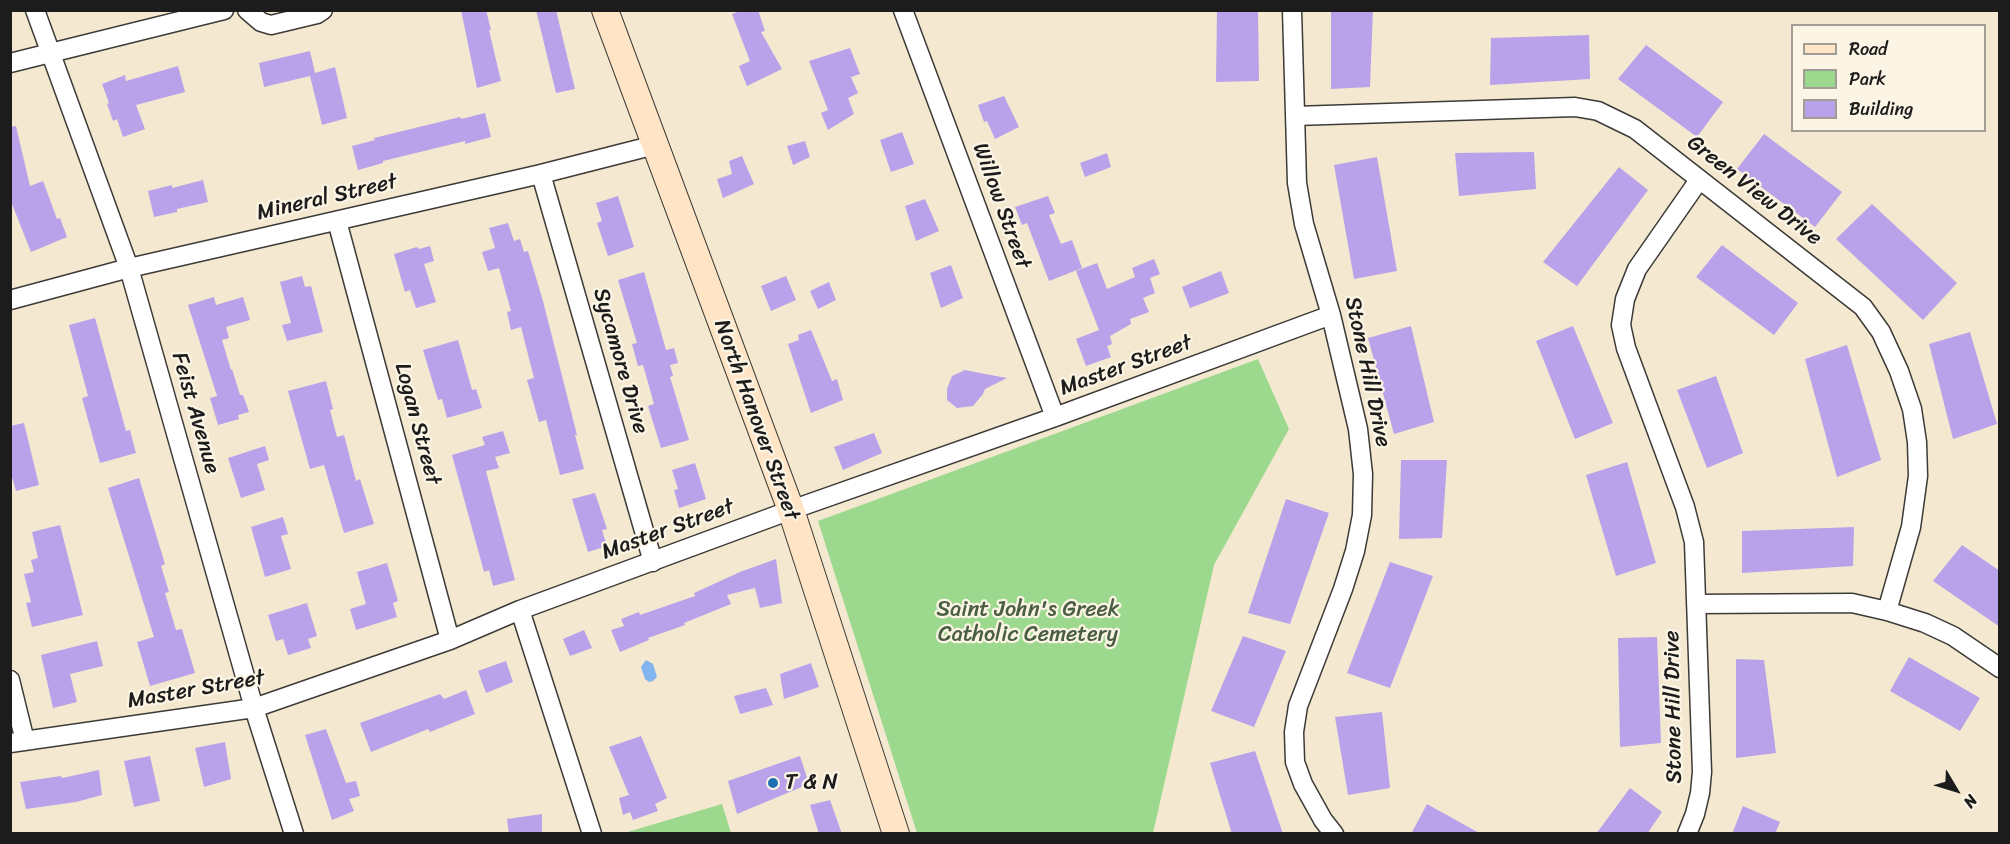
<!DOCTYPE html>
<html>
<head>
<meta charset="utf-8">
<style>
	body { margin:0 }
	#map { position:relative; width:2010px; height:844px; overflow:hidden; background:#f4e9d0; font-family:Sriracha,sans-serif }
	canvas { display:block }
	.frame { position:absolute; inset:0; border:12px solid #1c1c1c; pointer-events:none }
	.legend { position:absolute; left:1791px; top:24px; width:195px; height:108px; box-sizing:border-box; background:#fcf5e5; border:2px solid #a29e95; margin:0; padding:8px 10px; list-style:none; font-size:18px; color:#1c1c1c }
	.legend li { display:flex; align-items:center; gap:12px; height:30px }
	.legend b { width:30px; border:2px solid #a29e95 }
	.north { position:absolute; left:1926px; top:760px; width:60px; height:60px; -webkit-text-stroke:4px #fcf5e5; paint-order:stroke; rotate:128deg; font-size:16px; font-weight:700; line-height:24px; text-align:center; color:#1c1c1c }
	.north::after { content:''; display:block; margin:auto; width:21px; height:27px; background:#1c1c1c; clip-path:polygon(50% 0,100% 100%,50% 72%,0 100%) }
</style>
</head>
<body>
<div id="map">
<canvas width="2010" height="844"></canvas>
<div class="frame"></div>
<ul class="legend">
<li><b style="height:8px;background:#ffe4c6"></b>Road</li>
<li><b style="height:16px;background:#9cd98e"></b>Park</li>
<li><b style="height:16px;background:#b9a2ea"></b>Building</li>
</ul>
<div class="north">N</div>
</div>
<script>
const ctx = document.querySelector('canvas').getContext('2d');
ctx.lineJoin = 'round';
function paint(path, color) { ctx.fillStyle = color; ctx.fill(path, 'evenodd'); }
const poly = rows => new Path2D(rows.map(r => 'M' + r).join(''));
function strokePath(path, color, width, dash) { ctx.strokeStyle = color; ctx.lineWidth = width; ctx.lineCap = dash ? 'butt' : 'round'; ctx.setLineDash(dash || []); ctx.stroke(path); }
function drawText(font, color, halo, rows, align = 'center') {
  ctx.font = font + ' Sriracha,sans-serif'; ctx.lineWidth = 4.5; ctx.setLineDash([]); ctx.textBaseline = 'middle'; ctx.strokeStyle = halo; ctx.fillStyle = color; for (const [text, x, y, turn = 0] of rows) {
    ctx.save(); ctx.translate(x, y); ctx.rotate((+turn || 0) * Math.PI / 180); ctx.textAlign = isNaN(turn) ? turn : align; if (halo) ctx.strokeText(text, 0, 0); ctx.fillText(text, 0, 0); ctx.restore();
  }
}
paint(poly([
	[1258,359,1289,429,1214,565,1153,833,917,833,818,521],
	[722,804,731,833,624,833]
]), '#9cd98e');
paint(poly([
	[646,660,653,664,657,677,653,681,649,682,645,679,641,667]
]), '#82b4ef');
paint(poly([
	[461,10,486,10,491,30,489,30,501,81,477,88],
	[536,10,556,10,575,89,556,93],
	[743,10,758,10,765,31,761,32,782,69,747,86,739,66,750,61,732,14],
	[1217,10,1258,10,1259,81,1216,82],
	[1331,10,1373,10,1370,87,1331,89],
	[1589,35,1590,79,1490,85,1491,38],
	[1646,45,1723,102,1697,137,1618,79],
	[850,48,860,74,851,77,858,93,848,98,854,114,828,130,821,113,828,110,809,61],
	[310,51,315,73,335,67,347,118,322,125,310,76,264,87,259,63],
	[178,66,185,92,136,105,145,129,123,137,117,119,113,121,107,104,109,103,102,84,125,75,126,81],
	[1004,96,1019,127,995,139,987,121,984,122,978,105],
	[485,113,491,137,465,144,465,141,383,161,383,163,358,170,352,146,375,140,374,138,460,117,461,119],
	[16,126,30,186,43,181,57,219,60,218,67,237,31,252,10,199,10,127],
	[902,132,914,164,891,172,880,140],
	[1764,134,1842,192,1815,227,1737,169],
	[805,141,810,157,793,165,787,146],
	[1534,152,1536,189,1459,196,1455,153],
	[1107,153,1111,167,1085,177,1080,163],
	[742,156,754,184,723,198,717,179,732,174,729,161],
	[1377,157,1397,271,1354,279,1334,165],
	[1619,167,1648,190,1577,286,1543,262],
	[203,180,208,202,177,209,177,212,154,217,148,191,172,185,172,188],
	[618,196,634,247,608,256,597,223,602,221,596,203],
	[1048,196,1055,213,1049,215,1061,244,1072,240,1082,268,1049,281,1027,223,1022,225,1015,207],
	[925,199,939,231,916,241,905,206],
	[1872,204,1957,283,1923,320,1836,239],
	[508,223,514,241,520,239,524,252,528,251,543,301,577,435,575,435,584,469,560,475,546,420,539,422,527,380,534,378,521,327,511,330,507,312,511,311,499,268,488,271,482,252,495,248,489,228],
	[1722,245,1798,303,1774,335,1696,277],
	[430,246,434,261,424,264,436,302,416,308,410,290,405,292,394,254,417,247,419,249],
	[1154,259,1160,274,1150,278,1155,293,1143,298,1149,312,1130,319,1131,324,1110,336,1112,344,1107,346,1111,357,1086,366,1076,339,1099,330,1076,271,1097,263,1107,289,1135,277,1132,268],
	[951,265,963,298,941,308,930,273],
	[1221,271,1229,293,1190,308,1182,287],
	[644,272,666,350,674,348,678,363,670,365,673,376,670,377,689,440,661,448,648,406,654,404,643,365,638,366,632,344,637,343,618,280],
	[302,276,305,287,311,286,323,332,287,341,282,325,291,323,280,282],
	[786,276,796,300,771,311,761,286],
	[829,282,836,300,818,309,810,291],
	[214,297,216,305,243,297,250,320,226,327,229,338,222,340,231,370,232,369,240,395,243,395,249,412,238,415,239,419,218,425,210,398,217,396,188,305],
	[95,318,126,431,130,430,136,453,100,463,82,398,88,396,69,325],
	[1411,326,1434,422,1394,434,1368,338],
	[1573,326,1613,423,1575,439,1536,341],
	[811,330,832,381,837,379,843,400,811,413,788,344,799,340,798,335],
	[1970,332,1997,424,1953,439,1929,344],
	[458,340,472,390,476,389,482,408,447,418,442,399,438,400,423,350],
	[1847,345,1881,460,1837,477,1805,359],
	[965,370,980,373,1007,378,985,389,983,394,973,406,957,408,947,400,947,389,952,376],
	[1716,376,1743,453,1707,468,1677,390],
	[326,381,333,409,330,410,337,437,344,435,356,481,360,479,374,524,344,533,324,465,310,469,288,391],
	[24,423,39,485,16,491,10,470,10,426],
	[503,431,510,453,495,457,499,468,486,471,515,580,493,586,489,570,484,572,452,455,485,445,482,437],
	[874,433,882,453,843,470,834,447],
	[265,446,269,460,257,464,265,490,241,498,228,458],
	[1401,460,1447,460,1442,538,1399,539],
	[1627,462,1656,563,1616,576,1586,475],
	[695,463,706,499,679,508,674,490,678,489,672,470],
	[139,478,165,564,161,566,169,592,165,593,176,630,182,629,195,673,150,686,137,642,154,637,108,488],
	[595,493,607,529,602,530,607,546,588,552,572,499],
	[1286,499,1329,513,1290,624,1248,613],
	[283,517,288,534,281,536,291,569,265,577,251,527],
	[60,525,83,615,32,627,26,603,31,602,24,574,34,572,31,560,38,558,32,532],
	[1854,527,1853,566,1742,573,1742,531],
	[1962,545,2000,571,2000,627,1933,581],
	[776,559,782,603,760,608,755,588,727,595,731,604,684,623,685,625,648,638,649,640,620,652,611,630,624,626,621,619,639,612,640,615,695,596,694,593,740,572],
	[1390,562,1433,576,1390,688,1347,673],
	[387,563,398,601,393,603,397,617,356,630,350,609,366,604,357,572],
	[307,603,317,636,308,639,311,648,288,655,283,639,276,641,268,615],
	[584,630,592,648,570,656,563,639],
	[1243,636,1286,651,1254,727,1211,711],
	[1657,637,1661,743,1620,747,1618,638],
	[97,641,103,666,70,674,77,702,53,708,41,655],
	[1909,657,1980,698,1960,731,1890,691],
	[1736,659,1764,660,1776,753,1736,758],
	[506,661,513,682,486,693,478,671],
	[811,663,819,687,784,699,780,674],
	[766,688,773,705,740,714,734,696],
	[466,690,475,714,430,732,428,729,371,752,360,723,440,694,444,699],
	[1382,712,1390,788,1348,795,1335,717],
	[326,729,346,783,356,781,360,796,349,799,354,811,332,820,305,735],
	[641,736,667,798,655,804,658,811,633,820,630,812,623,815,619,798,629,795,609,747],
	[225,742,231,779,204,787,195,748],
	[1255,751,1283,834,1232,834,1210,763],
	[150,756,160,801,134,807,124,761],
	[800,756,809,784,737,814,728,781],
	[99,770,102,795,76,802,26,809,20,782,61,776,62,778],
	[1630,788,1662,812,1647,834,1596,834],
	[830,800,842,834,819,834,810,805],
	[1427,804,1481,834,1411,834],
	[1743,806,1780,822,1775,834,1732,834],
	[542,814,542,834,509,834,507,819]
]), '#b9a2ea');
const street = poly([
	[35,10,129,268,254,708,294,834],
	[247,10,261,22,271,25,317,14,323,10],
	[903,10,1055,417],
	[1292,10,1297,183,1304,224,1331,315,1358,429,1363,474,1362,515,1355,551,1343,589,1298,706,1294,732,1295,762,1303,784,1323,820,1334,834],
	[10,63,224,10],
	[1295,116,1575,107,1598,111,1635,129,1863,307,1881,332,1899,371,1912,409,1917,442,1918,476,1911,527,1887,611],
	[541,174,653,562],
	[337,221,450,640],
	[10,300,129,268,541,174,655,145],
	[1696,604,1852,603,1887,611,1925,623,1953,636,2000,668],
	[520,610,592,834],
	[10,680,25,741],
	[10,743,254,708,450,640,520,610,791,510,1055,417,1331,315],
	[1687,834,1695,814,1700,793,1702,772,1694,542,1685,507,1626,348,1621,325,1625,299,1637,269,1699,180]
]);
const secondary = poly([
	[605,10,791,510,896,834]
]);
strokePath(street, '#3c3b37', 21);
strokePath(secondary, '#3c3b37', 28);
strokePath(street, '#fff', 18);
strokePath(secondary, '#ffe4c6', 26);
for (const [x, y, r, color] of [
	[773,783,6,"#1f6fb2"]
]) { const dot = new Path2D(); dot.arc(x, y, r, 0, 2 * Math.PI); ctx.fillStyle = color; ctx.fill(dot); strokePath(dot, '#fcf5e5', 2); }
drawText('22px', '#1c1c1c', '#fcf5e5', [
	["Green View Drive",1754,191,38],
	["Mineral Street",327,198,-13],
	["Willow Street",1001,206,70],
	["Sycamore Drive",620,361,74],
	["Master Street",1126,366,-20],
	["Stone Hill Drive",1367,372,78],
	["Feist Avenue",195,413,74],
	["North Hanover Street",756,420,70],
	["Logan Street",417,424,75],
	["Master Street",668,530,-20],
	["Master Street",196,690,-10],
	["Stone Hill Drive",1674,707,-91]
]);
drawText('22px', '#495e44', '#fcf5e5', [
	["Saint John's Greek",1028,610],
	["Catholic Cemetery",1028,635]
]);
drawText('22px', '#1c1c1c', '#fcf5e5', [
	["T & N",785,783]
], 'left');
</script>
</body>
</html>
